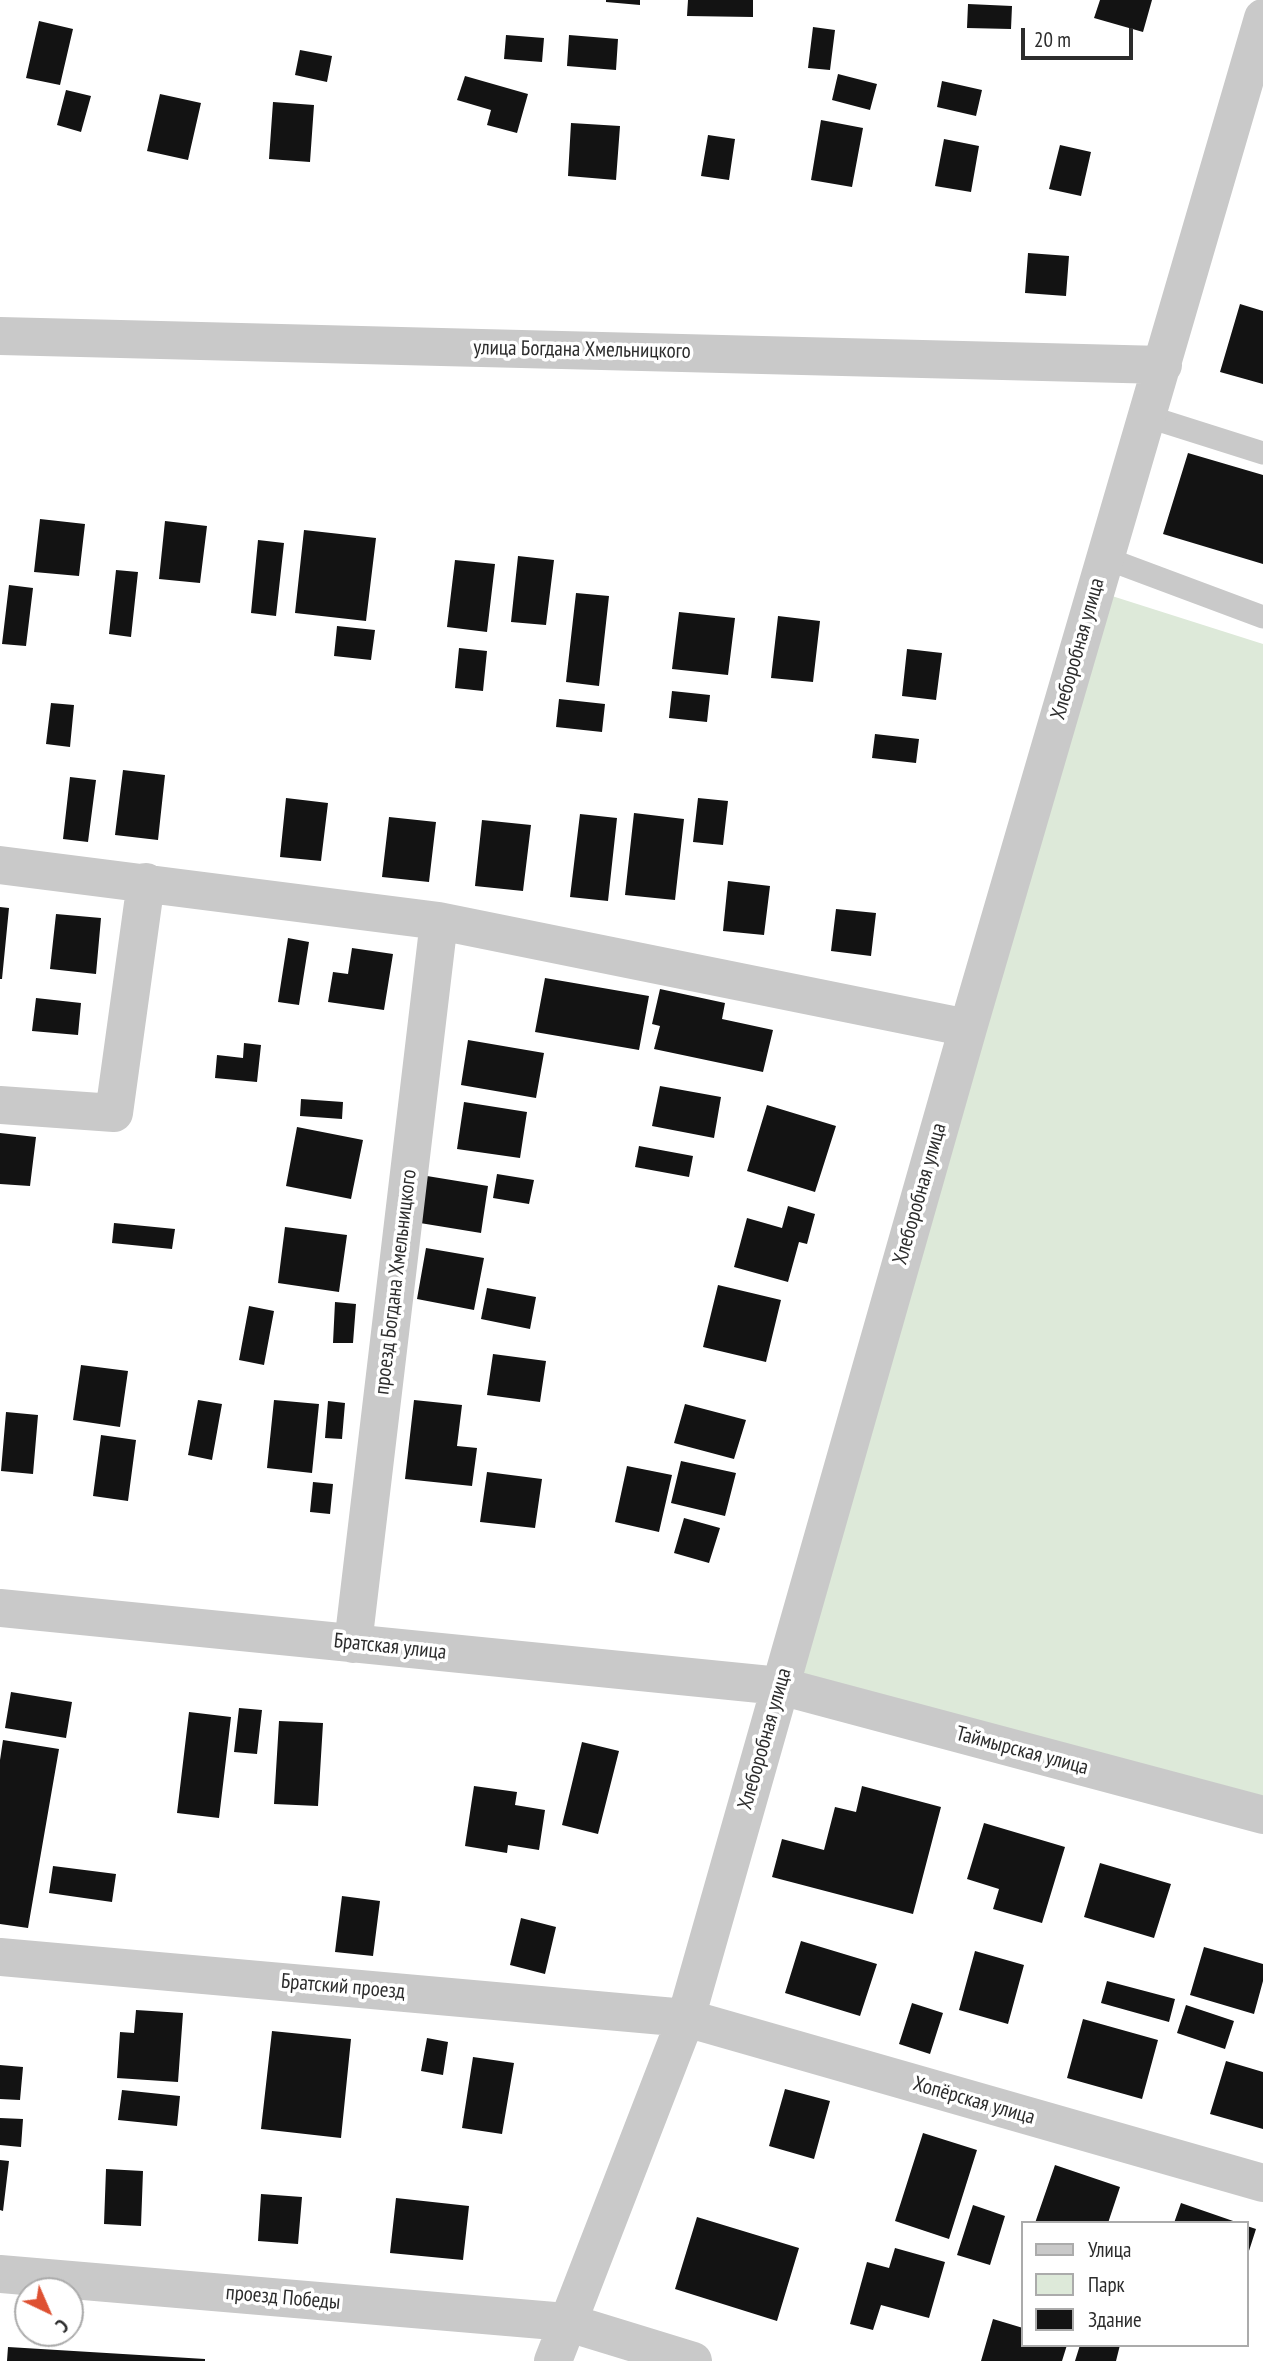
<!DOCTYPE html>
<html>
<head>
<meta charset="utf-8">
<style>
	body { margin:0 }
	#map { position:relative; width:1263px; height:2361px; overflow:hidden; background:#fff; font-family:"PT Sans Narrow",sans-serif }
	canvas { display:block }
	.legend { position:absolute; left:1021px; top:2221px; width:228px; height:126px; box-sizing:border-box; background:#fff; border:2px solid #ababab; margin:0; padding:9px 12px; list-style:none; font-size:21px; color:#2c2c2c }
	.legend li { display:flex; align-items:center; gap:14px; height:35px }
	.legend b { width:35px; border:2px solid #ababab }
	.north { position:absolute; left:14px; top:2277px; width:70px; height:70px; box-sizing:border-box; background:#fff; border:2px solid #ababab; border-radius:50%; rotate:136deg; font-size:19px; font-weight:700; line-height:28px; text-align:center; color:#2c2c2c }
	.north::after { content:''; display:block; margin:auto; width:24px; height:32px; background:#de5132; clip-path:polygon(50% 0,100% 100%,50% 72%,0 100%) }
	.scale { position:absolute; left:1021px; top:28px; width:112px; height:32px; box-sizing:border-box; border:4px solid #2c2c2c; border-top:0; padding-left:9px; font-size:21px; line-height:24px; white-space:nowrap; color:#2c2c2c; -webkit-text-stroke:5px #fff; paint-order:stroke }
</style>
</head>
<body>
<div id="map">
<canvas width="1263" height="2361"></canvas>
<ul class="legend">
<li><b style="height:9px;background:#c9c9c9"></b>Улица</li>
<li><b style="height:19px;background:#dde9d9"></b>Парк</li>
<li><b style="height:19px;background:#131313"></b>Здание</li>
</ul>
<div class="north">С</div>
<div class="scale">20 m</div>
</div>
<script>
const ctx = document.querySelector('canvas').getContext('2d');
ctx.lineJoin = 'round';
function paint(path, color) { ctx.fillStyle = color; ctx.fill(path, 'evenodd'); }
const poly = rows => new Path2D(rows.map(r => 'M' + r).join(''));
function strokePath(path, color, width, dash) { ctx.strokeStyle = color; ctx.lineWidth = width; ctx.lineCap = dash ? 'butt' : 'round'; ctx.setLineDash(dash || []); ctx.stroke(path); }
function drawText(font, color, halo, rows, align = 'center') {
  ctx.font = font + ' "PT Sans Narrow",sans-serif'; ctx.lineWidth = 7; ctx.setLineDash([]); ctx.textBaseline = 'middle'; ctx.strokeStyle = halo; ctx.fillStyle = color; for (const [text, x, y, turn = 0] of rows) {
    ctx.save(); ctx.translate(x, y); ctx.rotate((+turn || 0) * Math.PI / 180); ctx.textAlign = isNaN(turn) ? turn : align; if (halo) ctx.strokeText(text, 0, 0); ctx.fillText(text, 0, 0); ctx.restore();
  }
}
paint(poly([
	[1112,596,1263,644,1263,1800,798,1677]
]), '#dde9d9');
paint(poly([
	[606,0,640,0,640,5,606,2],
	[688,0,753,0,753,17,687,16],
	[1100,0,1152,0,1143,32,1094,18],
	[968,4,1012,6,1011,29,967,28],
	[39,21,73,29,60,85,26,78],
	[813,27,835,30,830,70,808,68],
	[506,35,544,38,542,62,504,59],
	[569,35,618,39,616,70,567,66],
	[300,50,332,56,327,82,295,75],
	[838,74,877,84,870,110,832,100],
	[465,76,528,94,517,133,487,125,491,110,457,100],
	[942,81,982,90,976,116,937,107],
	[66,90,91,96,81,132,57,125],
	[160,94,201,103,188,160,147,151],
	[273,102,314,105,310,162,269,159],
	[821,120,863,128,852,187,811,180],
	[571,123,620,126,616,180,568,176],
	[708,135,735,139,729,180,701,176],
	[944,139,979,146,971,192,935,186],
	[1060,145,1091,152,1081,196,1049,189],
	[1028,253,1069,256,1066,296,1025,293],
	[1240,304,1263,311,1263,384,1220,372],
	[1188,453,1263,475,1263,564,1163,534],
	[40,519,85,524,79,576,34,572],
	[165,521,207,526,200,583,159,579],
	[304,530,376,538,366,621,295,613],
	[258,540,284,543,276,616,251,613],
	[518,556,554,560,546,625,511,622],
	[455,560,495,564,487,632,447,627],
	[116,570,138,572,131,637,109,634],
	[9,585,33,588,26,646,2,644],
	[576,593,609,596,599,686,566,682],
	[679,612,735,618,728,675,672,669],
	[778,616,820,621,813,682,771,678],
	[337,626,375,630,371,660,334,656],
	[459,648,487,651,483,691,455,688],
	[907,649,942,653,936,700,902,696],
	[672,691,710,695,707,722,669,718],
	[559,699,605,704,602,732,556,727],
	[51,703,74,705,70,747,46,744],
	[875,734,919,739,916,763,872,758],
	[123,770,165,775,158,840,115,835],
	[70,777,96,780,88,842,63,839],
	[286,798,328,803,321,861,280,857],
	[698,798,728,801,723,845,693,842],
	[634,813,684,819,675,900,625,895],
	[580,814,617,818,608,901,570,897],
	[389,817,436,822,429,882,382,877],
	[482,820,531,825,523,891,475,886],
	[728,881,770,886,764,935,723,931],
	[0,907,9,908,2,979,0,979],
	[836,909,876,913,871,956,831,951],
	[56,914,101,918,96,974,50,969],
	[288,938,309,942,299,1005,278,1002],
	[352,948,393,954,384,1010,328,1002,333,972,348,974],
	[545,978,649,996,639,1050,535,1032],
	[660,989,725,1003,722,1019,773,1030,763,1072,654,1049,660,1026,652,1024],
	[36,998,81,1003,78,1035,32,1031],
	[468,1040,544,1053,536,1098,461,1085],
	[244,1043,261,1045,257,1082,215,1078,217,1055,243,1058],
	[660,1086,721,1097,714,1138,652,1126],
	[301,1099,343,1102,342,1119,300,1116],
	[464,1102,527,1112,520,1158,457,1149],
	[767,1105,836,1126,815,1192,747,1171],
	[297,1127,363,1140,351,1199,286,1186],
	[0,1133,36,1137,30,1186,0,1184],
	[639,1146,693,1156,689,1177,635,1167],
	[497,1174,534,1180,529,1204,493,1198],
	[427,1176,488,1186,481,1233,420,1223],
	[788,1206,815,1214,807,1244,799,1242,788,1282,734,1267,747,1218,782,1228],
	[114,1223,175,1229,172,1249,112,1243],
	[285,1227,347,1235,339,1292,278,1283],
	[426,1248,484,1258,474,1310,417,1299],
	[718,1285,781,1300,766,1362,703,1347],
	[487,1288,536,1297,530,1329,481,1319],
	[335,1302,356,1304,353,1343,333,1343],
	[249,1306,274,1311,264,1365,239,1360],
	[493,1354,546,1361,540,1402,487,1395],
	[81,1365,128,1371,120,1427,73,1420],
	[198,1400,222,1404,212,1460,188,1455],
	[274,1400,319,1404,312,1473,267,1468],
	[414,1400,462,1405,457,1446,477,1448,472,1486,405,1479],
	[328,1401,345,1403,342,1439,325,1438],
	[685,1404,746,1420,734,1459,674,1443],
	[6,1412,38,1415,33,1474,1,1471],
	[101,1435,136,1440,128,1501,93,1496],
	[681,1461,736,1473,725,1516,671,1503],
	[627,1466,672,1475,659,1532,615,1522],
	[487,1472,542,1479,535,1528,480,1522],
	[313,1482,333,1484,330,1514,310,1512],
	[684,1518,720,1528,709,1563,674,1553],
	[11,1692,72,1702,66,1738,5,1728],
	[239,1708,262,1710,257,1754,234,1752],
	[189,1712,231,1717,219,1818,177,1813],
	[279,1721,323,1723,318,1806,274,1804],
	[3,1740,59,1749,28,1928,0,1924,0,1760],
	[582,1742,619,1751,598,1834,562,1825],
	[474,1786,517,1792,515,1805,545,1810,539,1850,508,1845,507,1853,465,1846],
	[862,1786,941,1807,913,1914,772,1877,782,1839,824,1850,835,1807,856,1812],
	[984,1823,1065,1847,1042,1923,993,1909,999,1889,967,1879],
	[1100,1863,1171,1884,1154,1938,1084,1917],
	[53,1866,116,1874,112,1902,49,1893],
	[342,1896,380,1901,373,1956,335,1952],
	[521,1918,556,1927,545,1974,510,1965],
	[801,1941,877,1964,860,2016,785,1993],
	[1204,1947,1263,1964,1263,1981,1254,2014,1190,1995],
	[975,1951,1024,1965,1008,2024,959,2010],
	[1107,1981,1175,1999,1169,2022,1101,2003],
	[912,2003,943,2013,930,2054,899,2044],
	[1186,2005,1234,2021,1225,2049,1177,2033],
	[136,2010,183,2013,178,2082,117,2078,120,2032,134,2033],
	[1083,2019,1158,2040,1142,2099,1067,2078],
	[272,2031,351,2039,341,2138,261,2129],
	[427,2038,448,2042,443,2075,421,2071],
	[473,2057,514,2063,502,2134,462,2128],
	[1226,2061,1263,2072,1263,2129,1210,2114],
	[0,2065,23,2067,20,2100,0,2099],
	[785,2089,830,2101,814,2159,769,2146],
	[122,2090,180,2096,177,2126,118,2120],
	[0,2118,23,2119,21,2147,0,2145],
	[923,2133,977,2150,949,2239,895,2221],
	[0,2160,9,2161,3,2211,0,2210],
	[1055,2165,1120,2187,1108,2223,1035,2223],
	[106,2169,143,2171,141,2226,104,2224],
	[261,2194,302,2197,298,2244,258,2241],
	[396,2198,469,2206,463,2260,390,2253],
	[1181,2203,1236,2222,1236,2223,1174,2223],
	[973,2205,1005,2216,990,2265,957,2255],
	[697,2217,799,2248,777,2321,675,2289],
	[1247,2226,1256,2229,1248,2254,1247,2254],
	[895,2248,945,2262,929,2318,881,2305,873,2330,850,2324,867,2262,889,2268],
	[993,2319,1023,2328,1023,2345,1067,2345,1062,2361,981,2361],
	[1080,2345,1120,2345,1116,2361,1075,2361],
	[8,2347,205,2359,205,2361,7,2361]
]), '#131313');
strokePath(poly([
	[1146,416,1263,453],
	[1105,558,1263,617]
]), '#c9c9c9', 23);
strokePath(poly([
	[0,336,1163,365],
	[0,865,439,921,968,1028],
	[0,1105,114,1113,146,882],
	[0,1608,780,1686,1263,1815],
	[353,1644,439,921],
	[0,1957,686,2018,1263,2183],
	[0,2274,566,2322,693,2361],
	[553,2361,686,2018,968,1028,1263,18]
]), '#c9c9c9', 38);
drawText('21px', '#2c2c2c', '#fff', [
	["улица Богдана Хмельницкого",582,350,1],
	["Хлеборобная улица",1078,649,-74],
	["Хлеборобная улица",920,1194,-74],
	["проезд Богдана Хмельницкого",396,1282,-83],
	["Братская улица",390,1647,6],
	["Хлеборобная улица",765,1739,-74],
	["Таймырская улица",1022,1751,15],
	["Братский проезд",343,1987,5],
	["Хопёрская улица",974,2101,16],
	["проезд Победы",283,2298,5]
]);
</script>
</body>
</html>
